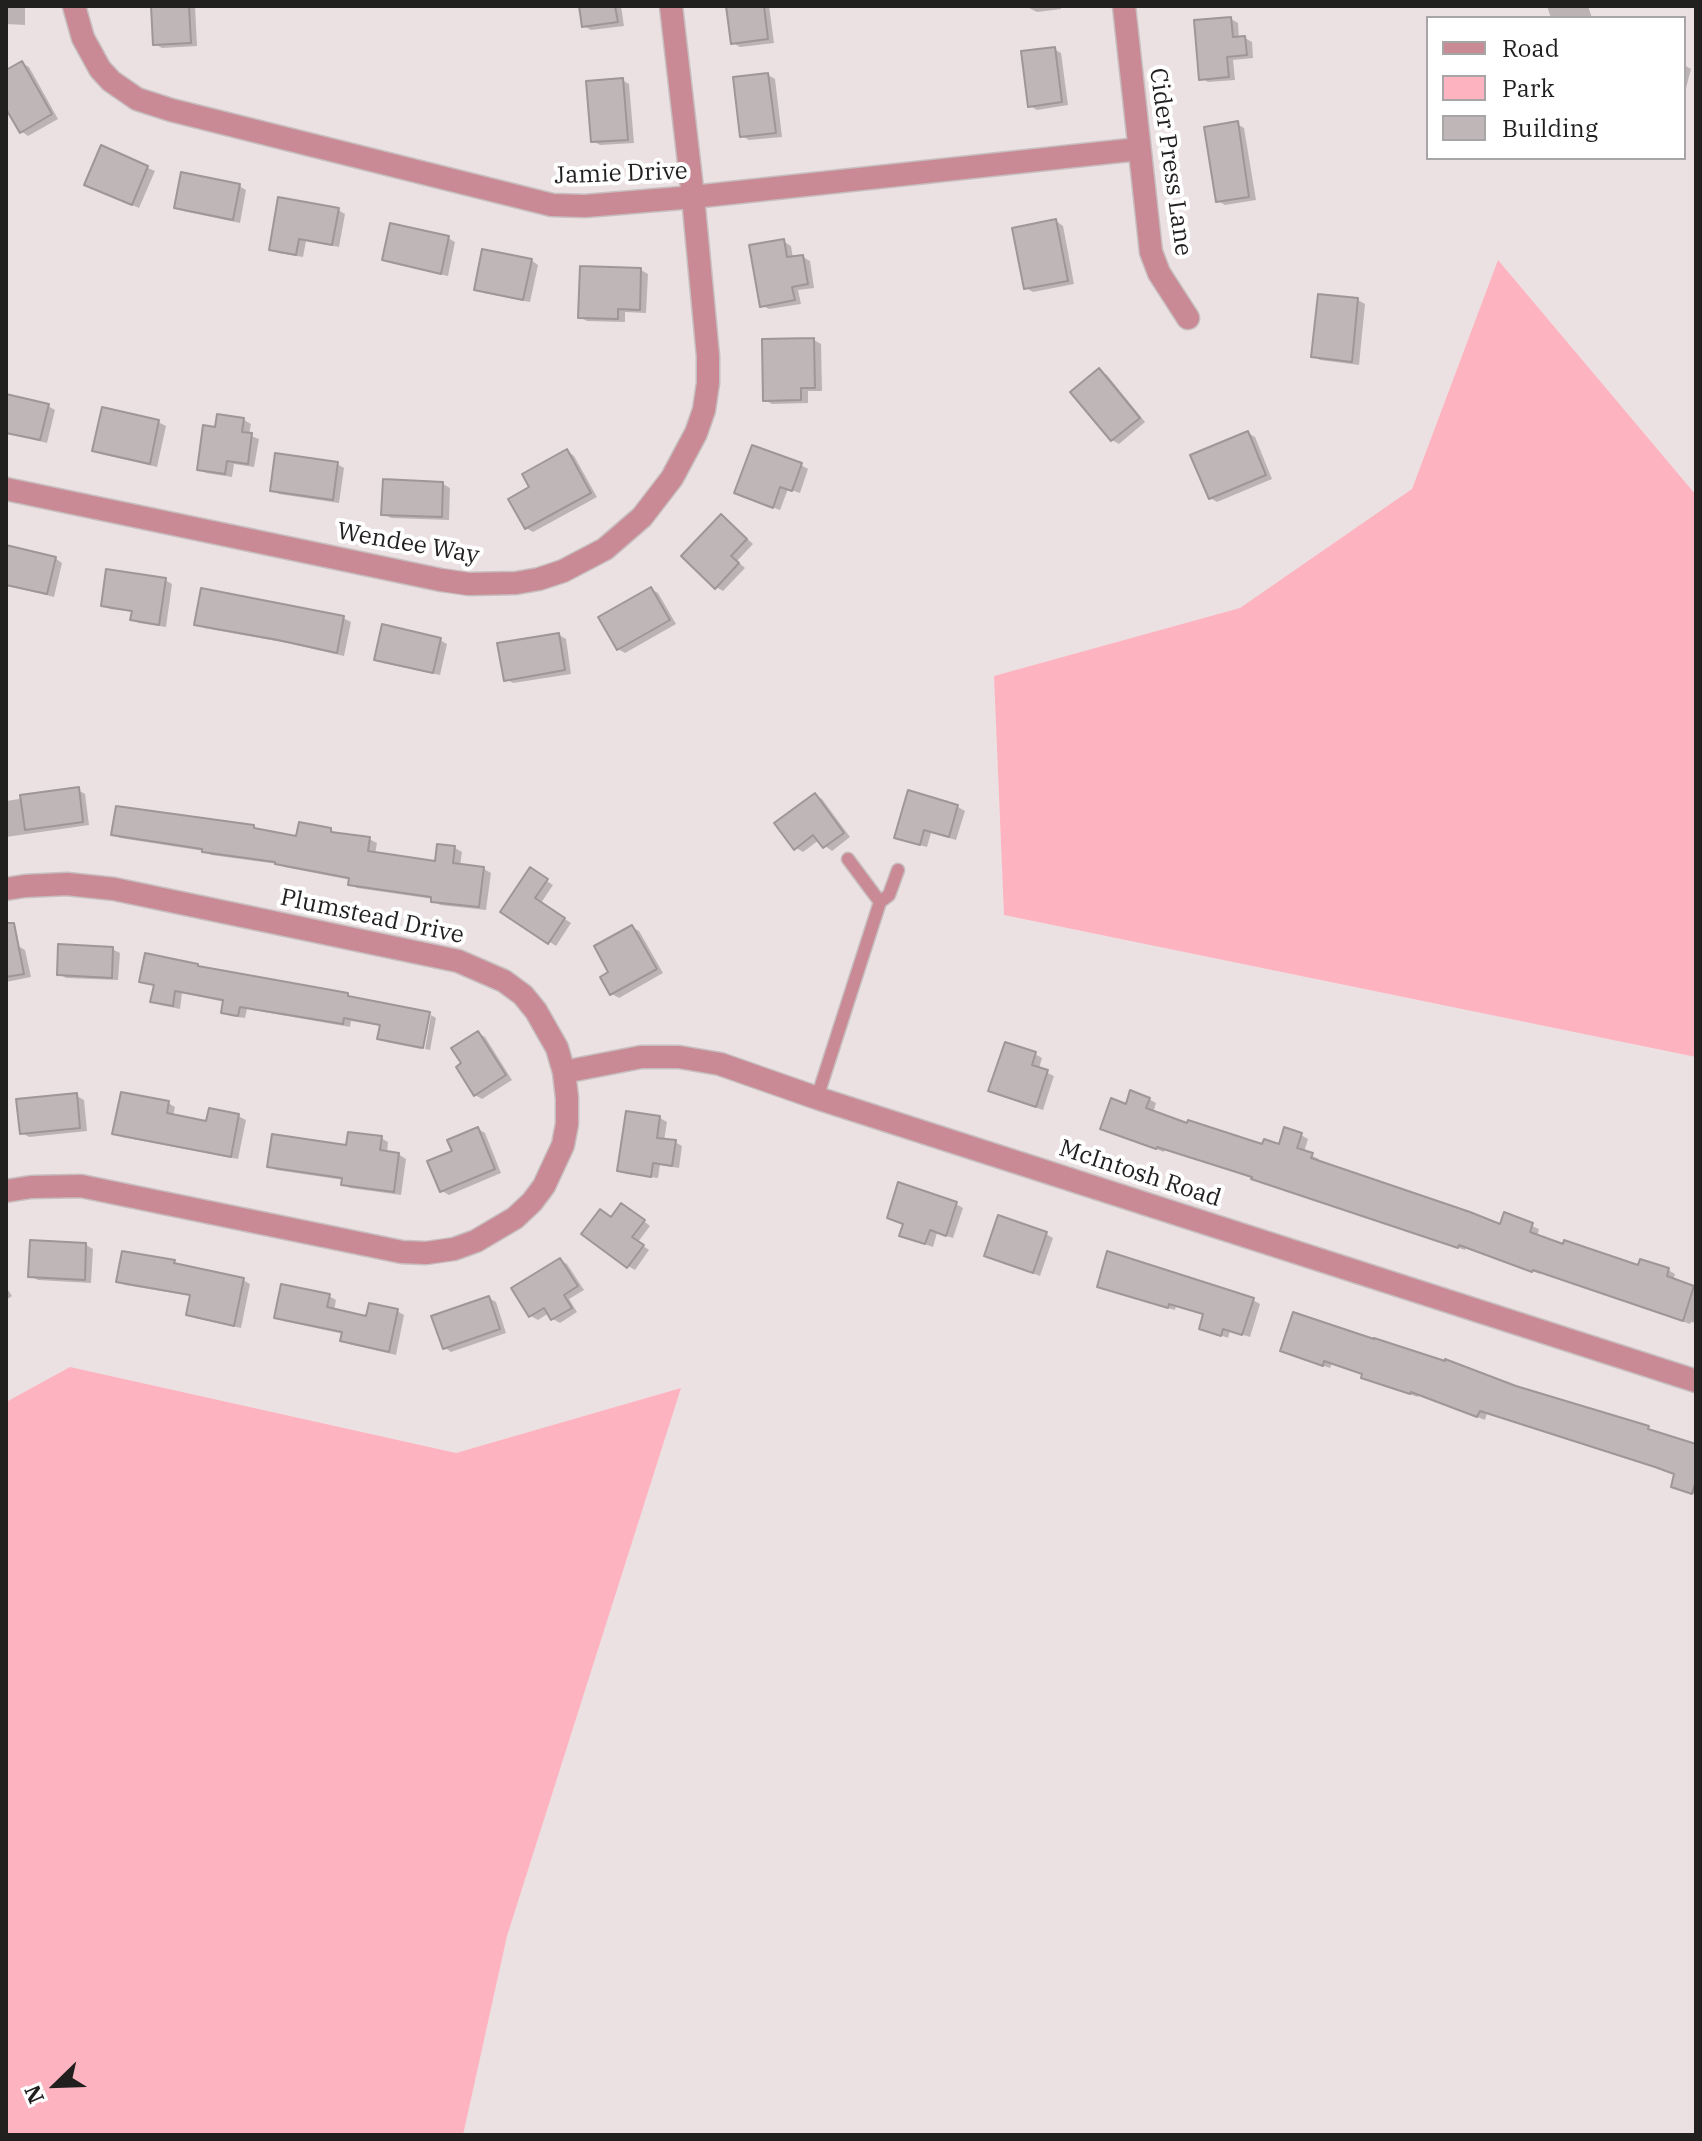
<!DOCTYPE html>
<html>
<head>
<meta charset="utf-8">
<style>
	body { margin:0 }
	#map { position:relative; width:1702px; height:2141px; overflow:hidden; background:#ebe1e2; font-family:"IBM Plex Serif",serif }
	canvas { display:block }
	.frame { position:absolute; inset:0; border:8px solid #221f1f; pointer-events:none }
	.legend { position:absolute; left:1426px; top:16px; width:260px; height:144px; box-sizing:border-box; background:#fff; border:2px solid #a7a5a5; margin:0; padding:10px 14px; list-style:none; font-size:24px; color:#221f1f }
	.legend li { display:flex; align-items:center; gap:16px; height:40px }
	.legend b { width:40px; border:2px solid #a7a5a5 }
	.north { position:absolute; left:16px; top:2045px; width:80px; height:80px; -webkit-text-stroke:6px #fff; paint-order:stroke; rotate:247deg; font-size:22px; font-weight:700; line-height:32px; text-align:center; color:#221f1f }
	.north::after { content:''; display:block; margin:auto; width:28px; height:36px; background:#221f1f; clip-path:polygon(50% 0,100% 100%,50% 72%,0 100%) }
</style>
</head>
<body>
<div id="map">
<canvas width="1702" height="2141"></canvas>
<div class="frame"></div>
<ul class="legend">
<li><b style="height:10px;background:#c98a95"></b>Road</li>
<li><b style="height:22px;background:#feb4c0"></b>Park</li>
<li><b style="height:22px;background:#bfb6b7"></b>Building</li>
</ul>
<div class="north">N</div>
</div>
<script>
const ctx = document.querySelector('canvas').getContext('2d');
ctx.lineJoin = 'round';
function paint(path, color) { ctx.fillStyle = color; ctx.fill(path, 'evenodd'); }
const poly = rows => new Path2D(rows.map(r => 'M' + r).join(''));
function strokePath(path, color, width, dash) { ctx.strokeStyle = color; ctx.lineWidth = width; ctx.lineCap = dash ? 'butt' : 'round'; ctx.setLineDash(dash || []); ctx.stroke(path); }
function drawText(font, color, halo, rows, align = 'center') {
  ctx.font = font + ' "IBM Plex Serif",serif'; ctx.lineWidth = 8; ctx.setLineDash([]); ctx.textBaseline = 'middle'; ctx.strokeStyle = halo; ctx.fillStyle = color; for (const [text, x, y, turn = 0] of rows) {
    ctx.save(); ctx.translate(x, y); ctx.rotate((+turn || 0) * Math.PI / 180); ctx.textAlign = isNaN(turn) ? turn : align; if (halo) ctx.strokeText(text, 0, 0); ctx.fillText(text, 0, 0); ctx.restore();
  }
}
paint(poly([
	[1498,260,1696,495,1696,1057,1004,915,994,676,1240,608,1412,489],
	[70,1367,456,1453,681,1388,507,1936,463,2135,6,2135,6,1402]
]), '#feb4c0');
paint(poly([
	[6,6,25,6,25,25,6,24],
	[153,6,195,6,197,46,162,48,155,44],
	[581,6,621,6,624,26,591,30,584,26],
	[728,6,769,6,774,43,740,47,733,43],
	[1029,6,1061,6,1061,9,1037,12,1029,8],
	[1547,6,1588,6,1592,18,1551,18],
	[1231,19,1238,23,1239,39,1245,38,1252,42,1253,58,1233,60,1235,80,1208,82,1201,78],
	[1054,49,1061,53,1068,105,1037,110,1030,106],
	[22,63,29,67,58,119,28,136,21,131,6,105,6,72],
	[1684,65,1691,69,1684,96],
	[768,75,775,79,782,137,749,140,742,136],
	[622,80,629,84,634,143,600,145,593,141],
	[1237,124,1244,128,1256,200,1225,205,1218,201],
	[102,148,155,171,139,208,94,188],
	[239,186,246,190,240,223,183,211,176,207],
	[338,210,345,214,339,247,306,241,303,257,278,253,271,249],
	[1056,221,1063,226,1074,284,1033,292,1026,288],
	[448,238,455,242,448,276,391,263,384,259],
	[783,241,791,246,793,258,803,257,810,261,814,288,798,290,801,304,769,309,761,305],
	[531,260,538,265,530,302,484,293,476,289],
	[641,270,648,274,646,313,625,312,625,322,587,321,580,317],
	[1358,300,1365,304,1359,365,1320,360,1313,356],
	[814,340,821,344,822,391,808,391,808,403,772,404,765,400],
	[1100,371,1107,375,1145,422,1119,444,1112,440],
	[6,396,48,406,55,410,47,443,6,433],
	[244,420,251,424,249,435,259,439,254,467,234,464,232,477,206,473,199,469,217,429],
	[158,422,166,426,157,467,101,454,94,450],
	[1248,433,1255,437,1272,479,1217,502,1210,498],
	[567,451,574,456,597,497,533,532,526,528,532,488],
	[337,464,344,468,339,503,279,494,272,490],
	[801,465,808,469,800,493,788,489,780,510,744,497],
	[443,484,450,488,449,520,391,518,383,514],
	[721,517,728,521,753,544,737,561,745,568,723,591,716,587],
	[6,547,55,558,62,563,54,597,6,585],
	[165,580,172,584,166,627,139,623,132,619,133,612,110,609,103,605],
	[651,589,658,593,676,624,625,653,618,649],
	[343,618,351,622,344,656,287,643,204,628,197,624],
	[559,635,566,639,571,674,513,683,506,679],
	[440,640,447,644,440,675,383,663,376,659],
	[78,790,85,794,89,825,6,837,6,801],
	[815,795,822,799,850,837,832,851,825,846,819,840,803,852,796,848],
	[958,807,965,811,956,840,931,833,927,847,904,841,897,837],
	[254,827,261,832,298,839,331,830,339,835,369,839,377,843,375,854,437,864,439,846,455,848,462,852,460,866,484,869,491,873,486,910,440,905,433,899,357,888,350,884,351,880,284,867,278,864,211,855,204,851,120,838,113,834],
	[530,870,553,885,541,903,571,923,556,946,503,911],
	[632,927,639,931,663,973,619,998,612,994,611,972],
	[18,946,25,950,31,977,6,982,6,948],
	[112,949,120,953,118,980,66,978,59,974],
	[202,969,348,995,355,1000,427,1014,421,1049,386,1042,379,1038,381,1026,351,1021,350,1027,247,1009,245,1018,230,1016,223,1012,225,1002,182,993,180,1009,160,1005,153,1000,155,986,141,981],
	[431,1015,436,1018,430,1050,425,1049],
	[478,1033,485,1037,512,1080,482,1099,475,1095],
	[1035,1054,1042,1058,1039,1069,1054,1076,1043,1110,998,1094],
	[77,1096,84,1100,87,1131,29,1137,22,1133],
	[1149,1099,1156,1103,1153,1113,1264,1147,1280,1146,1301,1135,1308,1139,1304,1152,1319,1159,1318,1162,1501,1227,1506,1215,1539,1229,1537,1237,1639,1268,1668,1270,1675,1274,1673,1281,1696,1289,1696,1323,1691,1322,1690,1324,1540,1272,1540,1274,1466,1247,1465,1250,1165,1149,1164,1152,1110,1132,1127,1106],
	[168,1103,175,1107,173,1116,208,1123,238,1116,246,1120,238,1159,122,1137,115,1133],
	[628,1113,660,1118,667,1122,664,1141,675,1142,682,1146,679,1168,660,1165,658,1178,626,1174,619,1170],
	[478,1129,485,1133,501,1173,449,1195,442,1191,454,1152],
	[381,1138,388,1142,387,1153,398,1154,406,1159,401,1195,350,1188,343,1184,344,1180,276,1170,269,1166],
	[956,1204,963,1208,953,1238,937,1233,933,1247,909,1239],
	[629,1209,650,1226,638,1242,649,1250,635,1270,628,1266,612,1219],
	[1046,1234,1053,1238,1040,1276,994,1259],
	[86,1245,93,1249,91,1283,38,1280,30,1276],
	[560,1260,567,1264,584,1290,569,1299,577,1312,560,1323,553,1319,549,1313,538,1320,531,1316],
	[174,1262,181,1266,243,1280,250,1284,241,1328,195,1318,188,1314,192,1296,125,1285,118,1281],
	[1099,1286,1253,1300,1260,1304,1250,1337,1230,1331,1228,1338,1201,1328,1205,1315,1176,1306,1175,1310,1106,1290],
	[6,1287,12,1296,6,1300],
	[329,1296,336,1300,334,1311,368,1318,397,1311,404,1315,396,1355,349,1344,342,1340,344,1334,283,1321,276,1317],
	[489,1298,496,1302,506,1333,451,1352,444,1347],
	[1289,1354,1515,1388,1648,1428,1696,1445,1696,1495,1673,1486,1676,1474,1487,1413,1485,1420,1419,1394,1418,1397,1370,1381,1363,1377,1364,1375,1332,1363,1330,1368]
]), '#0003');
const building = poly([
	[151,6,189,6,191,43,153,45,151,6],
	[579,6,615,6,618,22,582,27,579,6],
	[726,6,764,6,768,39,731,44,726,6],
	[1231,17,1233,37,1245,36,1247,55,1227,57,1229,77,1199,80,1194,20,1231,17],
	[1055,47,1062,102,1028,107,1021,51,1055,47],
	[22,61,52,114,20,133,6,109,6,70,22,61],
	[768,73,776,133,740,137,733,77,768,73],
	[623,78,628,140,591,142,586,81,623,78],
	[1238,121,1249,197,1216,202,1204,127,1238,121],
	[101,145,148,166,132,205,84,185,101,145],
	[181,172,240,184,233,220,174,208,181,172],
	[278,197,339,208,332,245,299,239,296,255,269,250,278,197],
	[1056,219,1068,281,1024,289,1012,228,1056,219],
	[390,223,449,236,441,274,382,260,390,223],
	[784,239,787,257,803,255,808,284,792,287,795,300,760,307,749,245,784,239],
	[482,249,532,259,523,300,474,290,482,249],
	[580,266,641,268,640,310,618,309,618,319,578,318,580,266],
	[1318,294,1358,298,1352,362,1311,357,1318,294],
	[814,338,815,388,801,388,801,400,763,401,762,339,814,338],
	[1099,368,1140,418,1111,441,1070,392,1099,368],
	[6,394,49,404,40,440,6,433,6,394],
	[102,407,159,420,150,464,92,451,102,407],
	[217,414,244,418,242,432,252,433,248,464,227,461,225,474,197,470,203,425,215,427,217,414],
	[1248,431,1266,475,1209,499,1190,455,1248,431],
	[752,445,802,463,792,491,780,487,773,508,734,493,752,445],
	[567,449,591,493,525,529,508,499,529,487,522,474,567,449],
	[275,453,338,462,333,500,270,491,275,453],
	[383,479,443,482,442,517,381,515,383,479],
	[721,514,747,539,731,556,739,563,715,589,681,556,721,514],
	[6,545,56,557,47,594,6,585,6,545],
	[106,569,166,578,159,625,130,620,132,611,101,606,106,569],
	[651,587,670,620,617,650,598,617,651,587],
	[201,588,344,616,337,653,278,640,194,625,201,588],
	[382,624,441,638,433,673,374,660,382,624],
	[559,633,565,670,504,681,497,643,559,633],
	[79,787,83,822,25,830,20,795,79,787],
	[908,790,958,805,949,837,924,830,920,845,894,838,908,790],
	[815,793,844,833,823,848,813,835,794,850,774,823,815,793],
	[116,806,254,825,254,828,296,836,299,822,331,828,331,832,370,837,368,851,435,861,437,844,455,846,453,863,484,867,479,907,431,902,431,897,348,885,349,878,275,864,275,862,202,852,202,849,111,835,116,806],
	[530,867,548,879,535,898,565,918,548,944,500,912,530,867],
	[6,923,14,923,24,974,6,977,6,923],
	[632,925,657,969,610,995,600,977,608,972,594,946,632,925],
	[58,944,113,947,112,978,57,975,58,944],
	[145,953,198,964,198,966,348,993,348,996,430,1012,423,1048,377,1039,380,1025,344,1018,343,1024,240,1007,238,1016,221,1013,223,1000,175,991,173,1006,150,1002,154,985,139,982,145,953],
	[478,1031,506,1075,474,1096,456,1067,461,1063,451,1048,478,1031],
	[1005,1042,1036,1052,1032,1065,1048,1070,1036,1107,988,1091,1005,1042],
	[1130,1090,1150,1098,1146,1108,1187,1123,1188,1120,1262,1144,1264,1139,1279,1144,1284,1127,1302,1133,1297,1148,1313,1153,1311,1158,1470,1212,1500,1224,1504,1212,1533,1223,1530,1232,1563,1244,1564,1240,1638,1265,1640,1259,1669,1268,1667,1276,1694,1286,1683,1321,1533,1270,1532,1272,1459,1245,1458,1248,1251,1179,1252,1177,1157,1147,1156,1149,1100,1129,1111,1098,1126,1104,1130,1090],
	[121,1092,169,1101,167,1113,206,1121,209,1108,239,1114,231,1157,112,1134,121,1092],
	[77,1093,80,1128,20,1134,16,1099,77,1093],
	[626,1111,660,1116,657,1138,676,1140,672,1166,653,1163,651,1177,617,1171,626,1111],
	[478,1127,495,1169,440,1192,427,1161,452,1151,447,1140,478,1127],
	[348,1132,382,1136,380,1150,399,1153,394,1192,341,1185,342,1178,267,1167,272,1134,346,1145,348,1132],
	[898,1182,957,1202,946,1236,930,1230,925,1244,899,1236,903,1224,887,1218,898,1182],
	[621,1203,645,1220,632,1237,644,1245,627,1268,581,1234,600,1209,611,1217,621,1203],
	[998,1215,1047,1232,1033,1273,984,1256,998,1215],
	[30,1240,86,1243,85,1280,28,1277,30,1240],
	[122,1251,175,1260,174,1263,244,1278,234,1326,186,1315,190,1295,116,1282,122,1251],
	[1107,1251,1254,1298,1242,1335,1223,1329,1221,1336,1199,1329,1203,1314,1169,1304,1168,1308,1097,1287,1107,1251],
	[560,1258,578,1286,564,1295,572,1308,551,1320,544,1308,529,1317,511,1288,560,1258],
	[281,1284,330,1294,327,1307,366,1316,369,1303,398,1309,389,1352,340,1341,342,1332,274,1318,281,1284],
	[489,1296,500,1329,443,1349,431,1316,489,1296],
	[1293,1312,1374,1339,1374,1338,1445,1361,1445,1359,1516,1386,1649,1426,1648,1429,1696,1444,1696,1480,1692,1494,1671,1487,1674,1474,1655,1467,1480,1411,1477,1417,1411,1392,1410,1394,1361,1378,1362,1374,1324,1361,1323,1366,1280,1351,1293,1312]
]);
paint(building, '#bfb6b7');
strokePath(building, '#9e9697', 2);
const service = poly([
	[880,902,889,895,898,870],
	[817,1098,880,902,848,859]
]);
const minor = poly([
	[74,6,83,38,100,69,111,81,137,99,171,110,552,205,585,206,693,197,1139,149],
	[1124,6,1151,252,1159,273,1188,318],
	[6,489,441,580,469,584,516,583,539,579,563,571,605,549,642,517,672,478,696,433,704,410,708,383,708,356,693,197,671,6],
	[6,889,25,886,67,884,114,889,458,961,504,981,523,995,536,1011,557,1048,564,1072,567,1098,567,1124,563,1145,544,1186,532,1202,515,1218,476,1241,454,1249,426,1253,402,1252,81,1186,31,1187,6,1191],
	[564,1072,641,1057,679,1057,720,1064,817,1098,1696,1381]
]);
strokePath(service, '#c7bebf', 15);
strokePath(minor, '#c7bebf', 25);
strokePath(service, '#c98a95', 12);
strokePath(minor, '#c98a95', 22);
drawText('24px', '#221f1f', '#fff', [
	["Cider Press Lane",1170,162,82],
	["Jamie Drive",621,174,-2],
	["Wendee Way",408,544,10],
	["Plumstead Drive",372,917,12],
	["McIntosh Road",1140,1174,18]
]);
</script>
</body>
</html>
